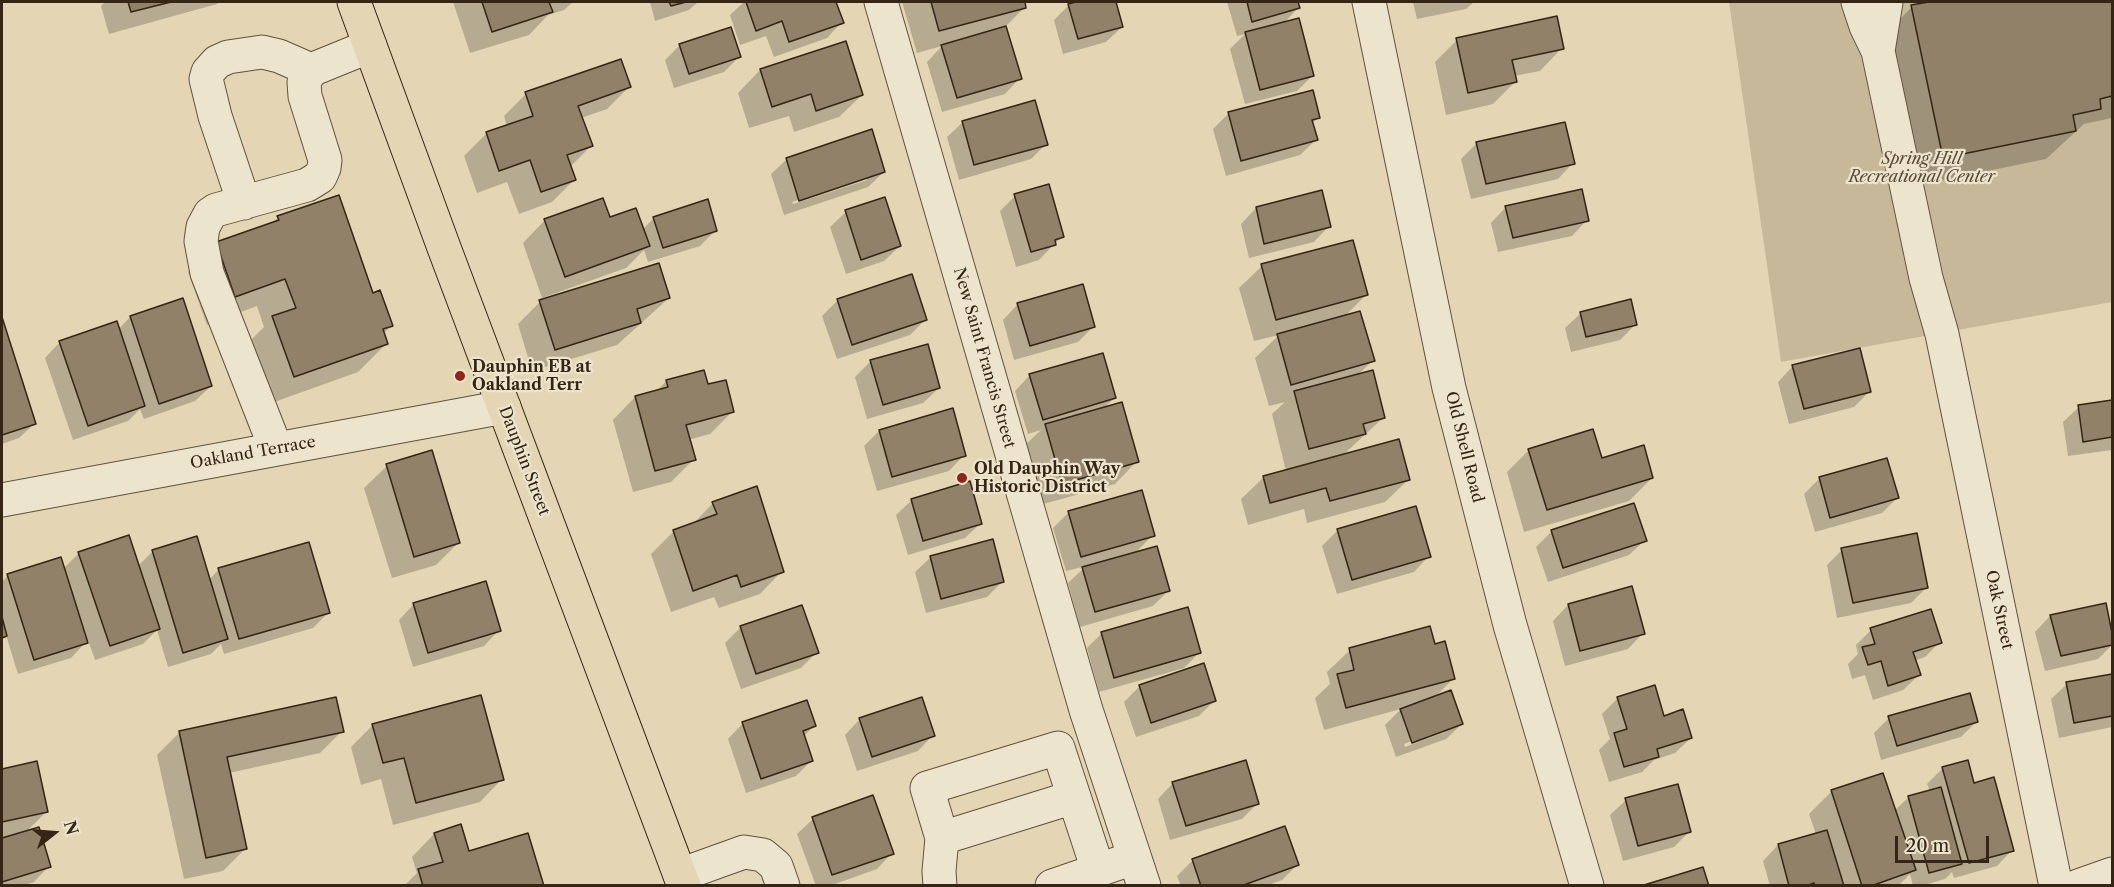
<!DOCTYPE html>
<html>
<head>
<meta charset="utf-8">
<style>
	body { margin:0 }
	#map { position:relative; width:2114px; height:887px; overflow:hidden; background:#e4d6b4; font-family:"Libre Caslon Text",serif }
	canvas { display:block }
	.frame { position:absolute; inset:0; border:3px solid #342515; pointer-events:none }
	.north { position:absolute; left:24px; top:803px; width:60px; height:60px; -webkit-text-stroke:4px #ede4ce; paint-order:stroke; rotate:73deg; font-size:16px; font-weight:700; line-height:24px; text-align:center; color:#342515 }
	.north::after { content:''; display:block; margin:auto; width:21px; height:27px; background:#342515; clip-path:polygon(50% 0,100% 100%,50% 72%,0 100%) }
	.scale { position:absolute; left:1895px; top:836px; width:94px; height:27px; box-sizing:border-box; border:3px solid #342515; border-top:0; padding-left:8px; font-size:18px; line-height:21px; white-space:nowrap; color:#342515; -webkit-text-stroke:4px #ede4ce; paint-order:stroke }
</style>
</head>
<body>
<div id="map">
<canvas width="2114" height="887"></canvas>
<div class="frame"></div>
<div class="north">N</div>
<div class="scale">20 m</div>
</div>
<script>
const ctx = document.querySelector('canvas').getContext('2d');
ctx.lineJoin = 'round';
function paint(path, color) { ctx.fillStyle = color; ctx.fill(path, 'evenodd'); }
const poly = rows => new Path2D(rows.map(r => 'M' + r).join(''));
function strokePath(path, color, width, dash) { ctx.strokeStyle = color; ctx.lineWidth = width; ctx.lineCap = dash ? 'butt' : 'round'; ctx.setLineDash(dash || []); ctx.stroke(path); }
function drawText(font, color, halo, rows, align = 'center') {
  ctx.font = font + ' "Libre Caslon Text",serif'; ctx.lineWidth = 4.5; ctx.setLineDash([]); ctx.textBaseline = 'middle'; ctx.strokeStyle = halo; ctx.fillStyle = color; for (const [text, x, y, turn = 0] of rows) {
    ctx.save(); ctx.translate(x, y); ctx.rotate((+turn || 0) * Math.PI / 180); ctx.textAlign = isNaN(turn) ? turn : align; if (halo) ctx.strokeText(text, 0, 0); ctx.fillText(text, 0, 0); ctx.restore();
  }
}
paint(poly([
	[1729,2,2112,2,2112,302,1781,362]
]), '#c6b899');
paint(poly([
	[105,2,219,2,217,4,109,34,101,6],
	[453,2,573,2,564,10,548,15,529,35,470,53],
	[650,2,698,2,689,10,655,21],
	[744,2,835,2,842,22,827,38,774,57,766,36,740,45,730,15],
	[902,2,1023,2,1025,7,1005,27,1020,78,1005,94,942,112,927,62,942,46,917,53],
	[1082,2,1115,2,1122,27,1106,42,1063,54,1054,20,1069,5],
	[1227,2,1296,2,1298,8,1283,24,1312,76,1297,91,1245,104,1230,49,1245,34,1237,36],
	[1413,2,1474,2,1466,9,1417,19],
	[1917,2,2112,2,2112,118,2084,124,2046,159,1915,186,1884,35,1912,7,1917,5],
	[1457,40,1562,48,1540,71,1514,76,1515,82,1493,104,1446,115,1435,62],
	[680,45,739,57,724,72,674,88,665,60],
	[760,70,862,95,839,117,794,132,789,116,749,128,738,93],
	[629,87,607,109,581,118,591,146,570,167,574,180,552,202,519,214,507,182,477,193,464,156,486,134,507,126,504,116,526,94],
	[1311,91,1318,117,1312,124,1316,140,1300,155,1226,176,1213,129,1228,114],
	[963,122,1046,144,1031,159,959,180,947,137],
	[1477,143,1573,163,1558,179,1471,199,1461,159],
	[787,159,884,172,868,187,784,215,771,174],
	[867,176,867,180,793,204,792,202],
	[1321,192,1329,226,1314,242,1249,258,1241,224,1256,208],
	[1015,196,1062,236,1039,260,1016,267,1000,211],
	[1506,207,1587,220,1572,236,1498,252,1491,223],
	[846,212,900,246,884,261,846,274,830,227],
	[278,217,373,295,392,325,383,334,387,343,358,372,266,405,245,346,264,327,257,306,207,325,188,272,217,243,272,224],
	[654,218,716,230,700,246,648,262,644,250,626,268,542,298,523,243,545,220,609,219,642,230],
	[1262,266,1366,295,1344,317,1373,360,1357,376,1384,417,1342,456,1408,480,1385,502,1307,523,1304,509,1248,525,1241,499,1264,477,1286,471,1272,414,1285,402,1269,406,1255,358,1279,335,1254,341,1239,288],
	[911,276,925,320,910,335,837,359,822,316,837,301],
	[669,298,617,345,532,371,518,324,540,302],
	[1018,304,1094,326,1078,342,1014,360,1003,320],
	[1581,313,1636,324,1620,340,1571,352,1565,328],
	[130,317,211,386,195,401,144,419,140,409,128,421,73,440,45,358,60,342,118,330],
	[2,319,35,423,19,438,2,444],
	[871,361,939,388,923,403,867,419,855,377],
	[1793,366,1869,392,1854,407,1789,424,1778,382],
	[1030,375,1114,398,1103,409,1137,461,1115,484,1040,505,1023,447,1041,430,1028,434,1015,391],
	[666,381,707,386,733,411,710,434,688,440,694,459,671,482,633,492,613,420,635,397,656,392],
	[2112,402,2112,450,2068,456,2063,422,2079,407],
	[879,431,964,455,949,471,877,491,864,446],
	[1529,450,1601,460,1652,478,1629,501,1524,532,1507,472],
	[387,466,459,542,436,565,392,578,364,488],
	[1820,478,1897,498,1882,513,1815,532,1804,494],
	[912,500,981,523,965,538,908,555,896,515],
	[713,503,782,571,760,594,719,608,714,597,671,612,651,554,674,531,692,525],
	[1633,505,1645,540,1629,555,1548,582,1536,547,1551,532],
	[1069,512,1153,535,1135,553,1168,591,1153,606,1080,627,1068,583,1086,566,1066,571,1053,528],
	[1338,530,1429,556,1414,572,1337,594,1322,546],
	[1842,550,1926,588,1911,603,1837,618,1827,565],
	[153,551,209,580,219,569,328,613,313,628,224,654,221,644,211,654,168,667,157,630,143,644,95,660,88,640,71,658,18,674,6,635,2,640,2,582,8,575,63,569,79,553,138,566],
	[931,557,1002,582,987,597,926,613,915,572],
	[414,604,499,630,484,646,413,667,399,620],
	[1568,605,1643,633,1628,649,1565,666,1553,621],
	[2104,605,2112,645,2098,659,2045,671,2035,632,2050,616],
	[741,627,817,652,801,668,741,689,725,643],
	[1871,630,1940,642,1925,657,1914,661,1919,675,1903,690,1873,700,1865,675,1852,679,1848,664,1858,654,1856,645],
	[1102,633,1199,653,1184,668,1099,692,1087,648],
	[1434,646,1454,678,1434,698,1462,724,1446,739,1396,757,1385,725,1401,709,1324,730,1315,698,1330,684,1327,672,1350,650],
	[1445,729,1445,732,1405,747,1404,744],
	[2112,675,2112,727,2059,738,2051,699,2067,684],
	[1140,686,1215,700,1199,716,1136,737,1124,702],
	[1618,698,1663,717,1691,738,1675,753,1654,760,1642,772,1609,782,1599,750,1610,739,1602,714],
	[335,699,342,731,320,753,229,773,246,848,223,871,184,879,157,755,179,733],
	[1889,718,1976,722,1961,737,1881,760,1874,733],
	[860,719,933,735,918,751,857,771,845,735],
	[743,723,814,726,803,737,811,761,796,776,746,793,728,739],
	[373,725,502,779,480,802,393,825,381,779,361,785,351,747],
	[36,763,46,812,26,832,49,866,34,882,22,886,2,886,2,770],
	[1943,768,1973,785,2012,850,1997,866,1954,878,1952,872,1945,879,1921,886,1913,886,1910,874,1898,886,1770,886,1763,861,1778,845,1816,834,1809,814,1831,792,1882,775,1894,811,1909,797,1930,791,1927,784],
	[1173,783,1257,804,1242,819,1170,840,1158,799],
	[1626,800,1690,831,1674,847,1623,861,1610,815],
	[813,819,892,853,877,869,829,886,816,886,797,834],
	[434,834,468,853,543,886,404,886,417,873,412,857],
	[1193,860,1297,865,1282,880,1266,886,1181,886,1177,876]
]), '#0003');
const building = poly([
	[128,2,171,2,131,12,128,2],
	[482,2,549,2,553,12,492,32,482,2],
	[669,2,686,2,671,6,669,2],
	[746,2,836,2,844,23,789,42,782,21,756,31,746,2],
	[931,2,1025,2,1026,8,939,31,931,2],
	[1076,2,1116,2,1123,27,1078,39,1068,4,1076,2],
	[1247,2,1298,2,1300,8,1252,22,1247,2],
	[1929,2,2112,2,2112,96,2100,99,2101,109,2073,115,2076,131,1943,158,1911,5,1929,2],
	[1557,16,1564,49,1512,60,1517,82,1468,93,1456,38,1557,16],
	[1299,18,1314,76,1260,90,1245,32,1299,18],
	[1006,26,1022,79,957,98,941,45,1006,26],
	[731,27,741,57,689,74,679,44,731,27],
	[846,41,863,95,816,111,811,94,772,107,760,69,846,41],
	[621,59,631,87,578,106,593,146,567,155,576,180,541,192,530,160,499,171,486,132,533,116,525,92,621,59],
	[1313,90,1320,118,1312,120,1318,140,1241,161,1228,112,1313,90],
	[1035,100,1048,145,974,165,962,121,1035,100],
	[1565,122,1575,164,1486,184,1476,142,1565,122],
	[872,129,885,172,799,201,786,158,872,129],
	[1049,184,1064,237,1055,240,1056,245,1031,252,1014,194,1049,184],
	[1582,189,1589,221,1513,238,1505,206,1582,189],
	[1322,190,1331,227,1264,244,1256,207,1322,190],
	[339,195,373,293,380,290,393,326,383,329,388,344,294,377,272,316,296,308,285,279,235,297,216,242,279,220,277,216,339,195],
	[885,197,901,246,861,260,845,210,885,197],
	[603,198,610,217,636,208,650,246,565,277,544,219,603,198],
	[708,199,717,231,663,248,653,217,708,199],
	[1353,240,1368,295,1276,320,1261,264,1353,240],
	[659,263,670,298,637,309,641,323,555,350,539,300,659,263],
	[912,274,927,320,852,345,837,299,912,274],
	[1083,284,1095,327,1030,346,1017,303,1083,284],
	[183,298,212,386,159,404,130,316,183,298],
	[1631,299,1637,325,1586,337,1580,312,1631,299],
	[1360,311,1375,361,1291,385,1277,334,1360,311],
	[2,317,36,424,2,435,2,317],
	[117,321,145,406,88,426,59,341,117,321],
	[928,344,940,388,883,405,870,360,928,344],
	[1860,348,1871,392,1804,409,1792,365,1860,348],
	[1103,353,1116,398,1043,420,1029,374,1103,353],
	[704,370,708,384,726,380,734,412,686,425,696,460,655,471,635,396,668,387,666,380,704,370],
	[1373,370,1385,418,1363,424,1366,434,1309,449,1294,391,1373,370],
	[2112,400,2112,437,2083,442,2078,405,2112,400],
	[1122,402,1139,462,1062,484,1045,424,1122,402],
	[953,408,966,456,892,477,879,430,953,408],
	[1593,429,1602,458,1644,445,1653,478,1547,510,1528,449,1593,429],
	[1399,439,1410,480,1330,501,1326,488,1270,503,1263,476,1399,439],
	[432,450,460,543,414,557,386,464,432,450],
	[1887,458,1899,498,1830,518,1819,477,1887,458],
	[970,481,982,524,923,541,911,499,970,481],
	[757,486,784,572,741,587,737,575,693,591,673,530,717,514,712,502,757,486],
	[1142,490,1155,536,1081,557,1068,511,1142,490],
	[1634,503,1647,541,1563,568,1551,530,1634,503],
	[1416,506,1431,557,1352,580,1337,529,1416,506],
	[1917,533,1928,588,1853,603,1841,548,1917,533],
	[129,535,160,629,110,646,78,552,129,535],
	[197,536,228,639,183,653,152,550,197,536],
	[993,539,1004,582,941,599,930,556,993,539],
	[309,542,330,613,239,639,218,568,309,542],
	[1157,546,1170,591,1095,612,1082,567,1157,546],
	[61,557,88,643,34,660,7,574,61,557],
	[486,581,501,631,428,653,413,603,486,581],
	[1632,586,1645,634,1580,651,1568,604,1632,586],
	[2106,603,2112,633,2112,645,2061,656,2050,615,2106,603],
	[802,605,819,653,756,674,740,626,802,605],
	[1188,607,1201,653,1114,678,1101,632,1188,607],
	[1931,609,1942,643,1913,652,1921,675,1888,686,1881,661,1868,665,1862,647,1875,644,1870,628,1931,609],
	[2,617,7,636,2,638,2,617],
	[1430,626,1435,644,1445,641,1455,679,1346,708,1337,674,1354,670,1349,648,1430,626],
	[1204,663,1216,701,1151,723,1139,685,1204,663],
	[2112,674,2112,716,2074,723,2066,682,2112,674],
	[1655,685,1664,716,1683,709,1692,738,1657,749,1659,757,1624,767,1614,733,1627,729,1617,697,1655,685],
	[1451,690,1463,724,1412,743,1400,709,1451,690],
	[1970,693,1978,722,1897,746,1888,716,1970,693],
	[481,695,504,780,416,803,404,758,383,763,372,724,481,695],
	[336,697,344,732,227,757,247,849,206,858,179,731,336,697],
	[922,697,935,736,872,757,859,718,922,697],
	[807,700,816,726,803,731,813,761,761,779,742,722,807,700],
	[1246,760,1259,804,1186,826,1172,782,1246,760],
	[1968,760,1974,783,1994,777,2014,851,1969,863,1942,767,1968,760],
	[37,761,48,812,2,822,2,769,37,761],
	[1883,773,1916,870,1871,886,1862,886,1831,790,1883,773],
	[1678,784,1691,832,1638,846,1625,798,1678,784],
	[1941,787,1962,864,1929,873,1908,796,1941,787],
	[873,795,894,854,832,875,812,817,873,795],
	[461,824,469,851,528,833,544,886,423,886,418,869,443,862,434,833,461,824],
	[1285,826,1299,865,1241,886,1201,886,1192,859,1285,826],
	[39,827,51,867,2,882,2,838,39,827],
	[1827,830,1844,886,1815,886,1814,883,1806,886,1789,886,1778,844,1827,830],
	[1703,867,1709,886,1644,885,1703,867]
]);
paint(building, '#908168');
strokePath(building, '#342515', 1.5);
const minor = poly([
	[881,2,1086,710,1144,886],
	[1369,2,1449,388,1510,625,1587,886],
	[1858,2,1866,26,1878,51],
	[1886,2,1878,51,1926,278,1942,334,2056,886],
	[244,203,215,116,206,79,208,72,217,62,228,57,262,52,279,56,311,70],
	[276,449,207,273,201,241,203,227,210,214,216,210,307,185,320,177,324,168,325,160,305,96,304,82,311,70,370,46],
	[2,500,504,407],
	[942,838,1074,797],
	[680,875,744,852,763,855,776,866,783,886],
	[940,886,939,871,942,838,927,788,1058,748,1098,870],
	[1052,886,1119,863],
	[2078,886,2112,874]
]);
const major = poly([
	[354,2,443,245,684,886]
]);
strokePath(minor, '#60513d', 35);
strokePath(major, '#342515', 35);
strokePath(minor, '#ede4ce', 33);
strokePath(major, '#e4d6b4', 33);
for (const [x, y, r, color] of [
	[460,376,6,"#8f2418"],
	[962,478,6,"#8f2418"]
]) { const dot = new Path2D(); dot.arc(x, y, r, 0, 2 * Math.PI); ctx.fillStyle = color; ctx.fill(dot); strokePath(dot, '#ede4ce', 2); }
drawText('italic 16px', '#584a36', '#ede4ce', [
	["Spring Hill",1922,159],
	["Recreational Center",1922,177]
]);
drawText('16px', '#342515', '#ede4ce', [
	["New Saint Francis Street",984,358,74],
	["Old Shell Road",1464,447,76],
	["Oakland Terrace",253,453,-10],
	["Dauphin Street",524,461,69],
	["Oak Street",1999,610,78]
]);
drawText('bold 16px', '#342515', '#ede4ce', [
	["Dauphin EB at",472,367],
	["Oakland Terr",472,385],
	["Old Dauphin Way",974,469],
	["Historic District",974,487]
], 'left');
</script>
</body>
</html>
